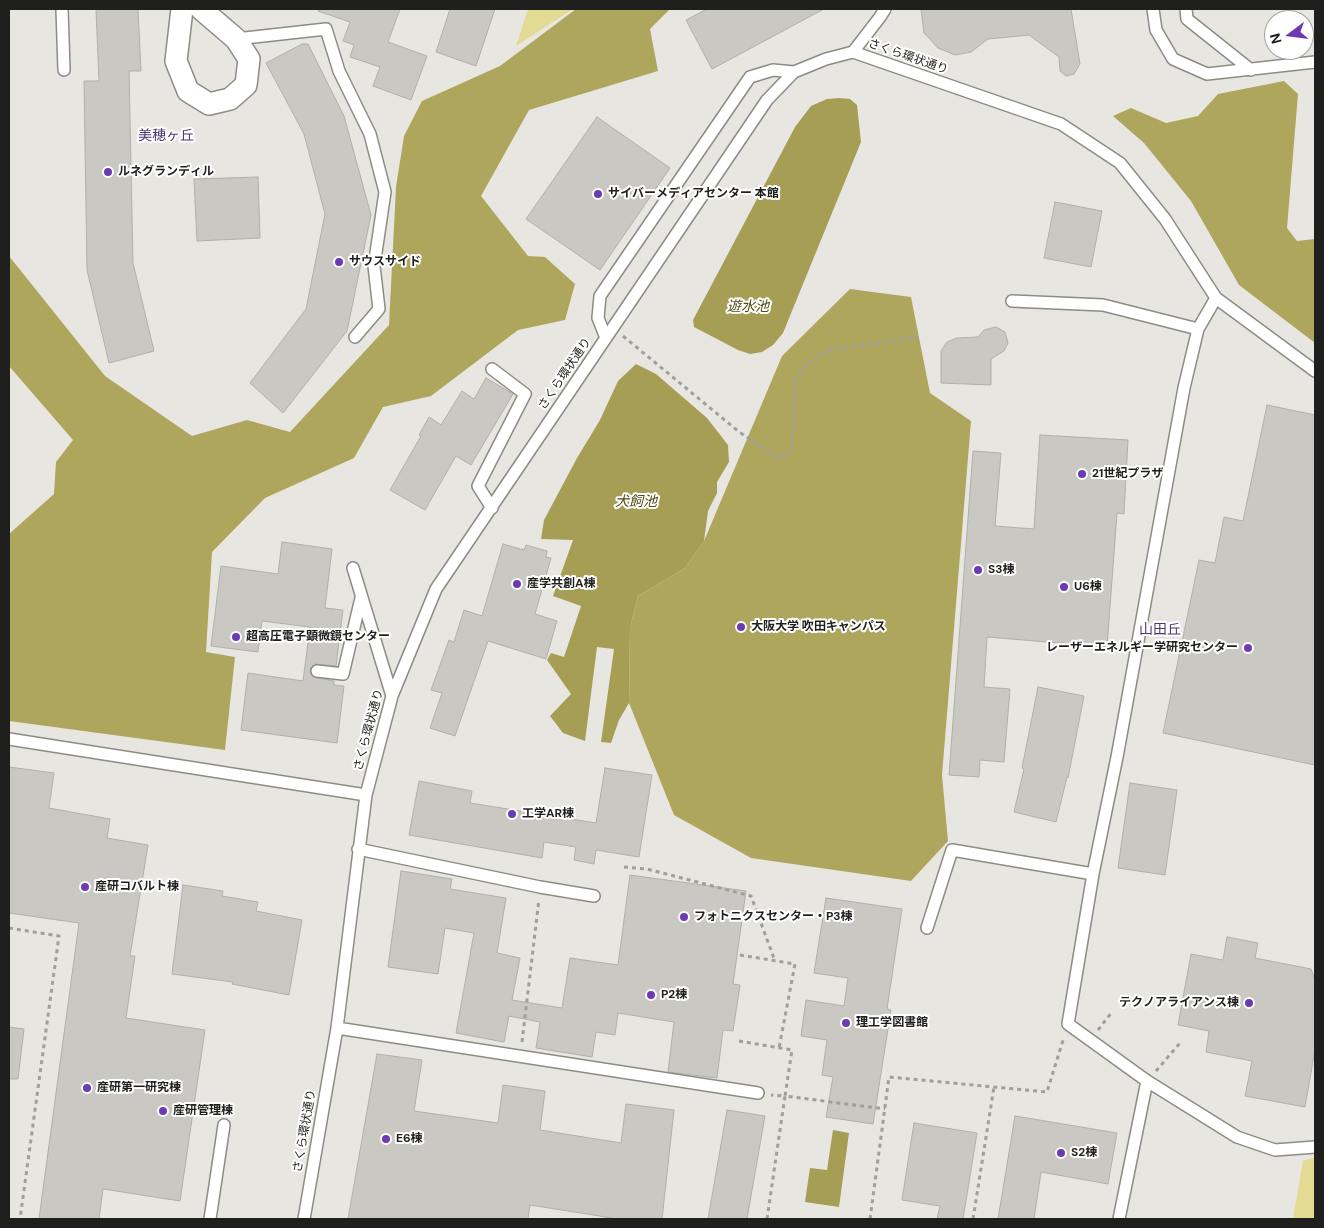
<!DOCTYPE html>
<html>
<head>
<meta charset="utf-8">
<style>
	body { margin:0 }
	#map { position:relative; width:1324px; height:1228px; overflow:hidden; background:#e7e6e1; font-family:"DM Sans",sans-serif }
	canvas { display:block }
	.frame { position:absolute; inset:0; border:10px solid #1f1f1d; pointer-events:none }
	.north { position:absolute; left:1264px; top:10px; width:50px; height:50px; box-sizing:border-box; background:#fff; border:1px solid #a5a5a5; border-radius:50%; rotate:255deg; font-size:14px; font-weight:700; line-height:20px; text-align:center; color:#1f1f1d }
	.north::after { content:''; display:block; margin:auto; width:18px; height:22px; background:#6d3ab1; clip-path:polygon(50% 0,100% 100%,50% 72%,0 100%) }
</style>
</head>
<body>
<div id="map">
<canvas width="1324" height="1228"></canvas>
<div class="frame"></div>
<div class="north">N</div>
</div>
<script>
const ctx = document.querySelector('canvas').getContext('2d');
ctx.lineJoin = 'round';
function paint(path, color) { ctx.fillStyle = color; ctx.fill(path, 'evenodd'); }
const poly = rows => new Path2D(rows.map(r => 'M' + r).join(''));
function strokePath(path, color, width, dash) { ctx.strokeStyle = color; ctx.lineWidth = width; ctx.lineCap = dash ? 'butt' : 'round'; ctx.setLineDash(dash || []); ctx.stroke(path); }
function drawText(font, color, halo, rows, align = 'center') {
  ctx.font = font + ' "DM Sans","Noto Sans JP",sans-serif'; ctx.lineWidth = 4; ctx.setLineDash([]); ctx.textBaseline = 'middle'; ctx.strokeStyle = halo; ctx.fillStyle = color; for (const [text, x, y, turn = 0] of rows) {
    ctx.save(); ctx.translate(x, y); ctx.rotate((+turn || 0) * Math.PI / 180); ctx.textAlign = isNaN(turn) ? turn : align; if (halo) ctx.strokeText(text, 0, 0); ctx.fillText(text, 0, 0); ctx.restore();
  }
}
paint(poly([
	[528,9,573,9,516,46],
	[1315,1157,1315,1219,1293,1219,1303,1161]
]), '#e3da93');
paint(poly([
	[576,9,670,9,650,29,658,71,529,110,481,196,528,256,545,257,575,284,565,320,518,330,431,396,383,407,354,458,265,498,212,552,206,652,235,657,225,750,9,721,9,534,54,494,56,462,73,440,9,366,9,256,105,376,192,436,247,420,290,432,389,325,396,187,404,136,422,101,500,66],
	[1284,81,1298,94,1287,228,1297,241,1315,239,1315,343,1239,285,1191,201,1144,143,1113,116,1131,108,1166,123,1198,116,1218,94],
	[850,289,911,297,930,393,971,421,942,775,948,841,911,881,751,858,674,815,629,703,630,628,638,596,685,568,704,541,782,356]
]), '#afa65e');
paint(poly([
	[839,98,850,99,857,105,861,142,783,333,773,345,762,352,750,354,738,350,694,327,693,320,795,127,811,106,827,99],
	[636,364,656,374,707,418,728,445,729,462,717,482,717,493,708,511,704,541,685,568,638,596,630,628,629,703,619,720,611,743,601,742,614,649,597,647,585,741,563,733,550,716,571,694,547,660,551,653,564,657,581,606,553,596,573,540,541,539,544,520,577,458,600,420,618,381],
	[833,1130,849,1133,839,1207,805,1202,810,1168,827,1170]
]), '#a79e56');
const building = poly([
	[96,9,138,9,141,71,129,71,133,263,154,351,109,363,87,270,84,81,99,81,96,9],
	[319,9,400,9,388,42,427,56,411,100,373,86,380,67,350,57,354,45,343,41,350,22,318,11,319,9],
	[450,9,495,9,476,66,436,52,450,9],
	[707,9,824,9,712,69,686,20,707,9],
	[921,9,1071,9,1080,64,1074,74,1066,76,1060,71,1059,57,1029,35,988,39,971,52,955,55,938,48,924,33,921,9],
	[302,44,308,44,344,116,371,215,347,331,283,413,250,383,306,309,325,214,304,134,266,63,302,44],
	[597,117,670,168,600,270,526,219,597,117],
	[258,177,260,238,197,241,194,179,258,177],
	[1055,202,1102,211,1091,267,1044,258,1055,202],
	[996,327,1005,332,1008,343,1004,351,991,359,991,385,941,383,941,351,947,342,957,338,978,337,984,330,996,327],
	[486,378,513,394,471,465,456,456,425,510,390,490,421,436,419,435,429,417,441,425,462,391,474,399,486,378],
	[1267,405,1315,415,1315,765,1163,733,1199,560,1215,563,1224,517,1243,521,1267,405],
	[1040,435,1128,440,1124,514,1117,513,1107,647,987,637,984,687,1010,689,1004,762,980,760,979,777,949,775,973,451,1001,453,995,526,1034,529,1040,435],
	[282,542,332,549,325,608,343,610,336,666,314,664,310,671,313,677,334,681,334,685,344,686,337,743,241,730,248,673,303,681,310,627,262,621,258,652,211,646,221,566,278,574,282,542],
	[503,544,524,550,526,545,547,551,546,557,551,558,535,614,557,621,546,659,488,641,455,736,430,728,442,693,431,690,449,640,454,642,464,610,482,616,503,544],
	[1038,687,1084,696,1068,778,1067,777,1056,822,1014,812,1024,769,1022,768,1038,687],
	[9,767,54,773,49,808,110,819,107,838,148,845,130,956,135,956,126,1018,205,1030,180,1201,103,1189,99,1219,39,1219,79,923,9,913,9,767],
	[605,768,652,775,639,857,596,850,594,864,574,860,576,847,544,842,542,858,409,835,419,781,472,791,470,803,596,823,605,768],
	[1130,783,1177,790,1165,875,1118,868,1130,783],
	[401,871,452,879,450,889,506,898,497,953,520,958,512,1000,562,1008,570,958,618,965,630,875,746,891,733,984,740,985,733,1031,723,1030,717,1078,668,1072,674,1022,618,1013,615,1035,596,1032,592,1057,536,1048,540,1022,509,1016,504,1042,456,1033,474,933,445,928,438,974,388,967,401,871],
	[183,885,223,891,222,896,258,902,256,911,302,920,289,995,232,984,233,982,172,974,183,885],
	[826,898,902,909,887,1009,891,1010,873,1124,826,1117,833,1077,822,1075,827,1040,801,1036,806,1000,844,1006,848,978,814,973,826,898],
	[1227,937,1258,943,1255,958,1311,969,1315,980,1315,1050,1305,1107,1245,1096,1252,1061,1206,1052,1209,1031,1178,1025,1191,954,1223,960,1227,937],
	[9,1027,24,1029,18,1079,9,1079,9,1027],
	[377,1054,422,1060,414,1111,498,1123,503,1085,545,1091,540,1130,621,1143,626,1104,674,1110,662,1219,612,1219,612,1218,530,1205,528,1219,348,1219,377,1054],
	[727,1110,765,1116,747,1219,708,1219,727,1110],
	[1015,1116,1117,1133,1108,1184,1041,1172,1034,1219,998,1219,1015,1116],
	[914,1123,977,1133,963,1219,937,1219,940,1206,902,1200,914,1123]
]);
paint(building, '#c9c8c3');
strokePath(building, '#b0afaa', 1);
const service = poly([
	[62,9,64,70],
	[1153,9,1156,30,1173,59,1207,74,1315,62],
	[1186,9,1187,19,1251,70],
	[236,39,326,29,339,71,370,134,385,192,374,266,379,309,355,337],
	[853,52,880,17,885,9],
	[1216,298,1198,329,1184,388,1117,757,1093,874,1068,1024,1147,1081,1237,1137,1275,1150,1315,1147],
	[1012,301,1103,305,1198,329],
	[606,338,598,318,600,296,750,77,773,70,794,72],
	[492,508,478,486,525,394,492,369],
	[353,568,392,696],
	[317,671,343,674,361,598],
	[9,739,366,795],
	[358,849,540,887,594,896],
	[927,928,952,850,1093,874],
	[337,1028,758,1093],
	[210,1219,224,1125],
	[304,1219,337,1028,366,795,392,696,436,589,767,100,794,72,826,59,853,52,1061,124,1120,163,1165,219,1216,298,1315,371],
	[1119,1219,1147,1081]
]);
const minor = poly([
	[182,9,176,61,188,91,209,104,230,99,246,85,249,59,236,39,201,9]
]);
strokePath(service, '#8c8c87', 14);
strokePath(minor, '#8c8c87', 24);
strokePath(poly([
	[623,336,738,431,774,456,785,456,792,449,795,382,805,367,814,359,829,350,918,337],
	[624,867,647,869,751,896,775,961],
	[9,928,59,936,20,1219],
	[740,955,795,964,779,1048],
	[1098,1030,1112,1012],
	[739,1041,792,1050,785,1096,771,1095],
	[522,1042,539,899],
	[1156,1071,1180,1043],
	[767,1219,785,1096,885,1109],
	[870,1219,889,1077,1047,1092,1064,1037],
	[973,1219,994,1087]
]), '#9f9f9b', 3, [4, 4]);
strokePath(service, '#fff', 11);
strokePath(minor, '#fff', 21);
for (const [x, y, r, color] of [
	[108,172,5,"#6d3ab1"],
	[598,194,5,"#6d3ab1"],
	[339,262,5,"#6d3ab1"],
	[1082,474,5,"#6d3ab1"],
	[978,570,5,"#6d3ab1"],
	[517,584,5,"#6d3ab1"],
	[1064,587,5,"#6d3ab1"],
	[741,627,5,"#6d3ab1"],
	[236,637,5,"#6d3ab1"],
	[1248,648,5,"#6d3ab1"],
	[512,814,5,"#6d3ab1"],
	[85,887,5,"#6d3ab1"],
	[684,917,5,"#6d3ab1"],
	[651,995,5,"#6d3ab1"],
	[1249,1003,5,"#6d3ab1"],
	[846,1023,5,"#6d3ab1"],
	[87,1088,5,"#6d3ab1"],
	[163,1111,5,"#6d3ab1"],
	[386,1139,5,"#6d3ab1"],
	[1061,1153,5,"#6d3ab1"]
]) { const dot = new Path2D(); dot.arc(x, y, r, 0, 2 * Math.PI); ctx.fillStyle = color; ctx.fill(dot); strokePath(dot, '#fff', 2); }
drawText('12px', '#1f1f1d', '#fff', [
	["さくら環状通り",908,57,19],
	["さくら環状通り",565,374,-56],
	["さくら環状通り",369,730,-75],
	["さくら環状通り",305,1131,-80]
]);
drawText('bold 12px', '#1f1f1d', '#fff', [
	["ルネグランディル",118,172],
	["サイバーメディアセンター 本館",608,194],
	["サウスサイド",349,262],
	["21世紀プラザ",1092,474],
	["S3棟",988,570],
	["産学共創A棟",527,584],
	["U6棟",1074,587],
	["大阪大学 吹田キャンパス",751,627],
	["超高圧電子顕微鏡センター",246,637],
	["レーザーエネルギー学研究センター",1238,648,"right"],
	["工学AR棟",522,814],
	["産研コバルト棟",95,887],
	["フォトニクスセンター・P3棟",694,917],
	["P2棟",661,995],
	["テクノアライアンス棟",1239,1003,"right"],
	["理工学図書館",856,1023],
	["産研第一研究棟",97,1088],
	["産研管理棟",173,1111],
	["E6棟",396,1139],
	["S2棟",1071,1153]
], 'left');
drawText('14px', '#4c3671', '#fff', [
	["美穂ヶ丘",166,136],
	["山田丘",1160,630]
]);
drawText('italic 14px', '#544d16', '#fff', [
	["遊水池",748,307],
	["犬飼池",636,502]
]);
</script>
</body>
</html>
